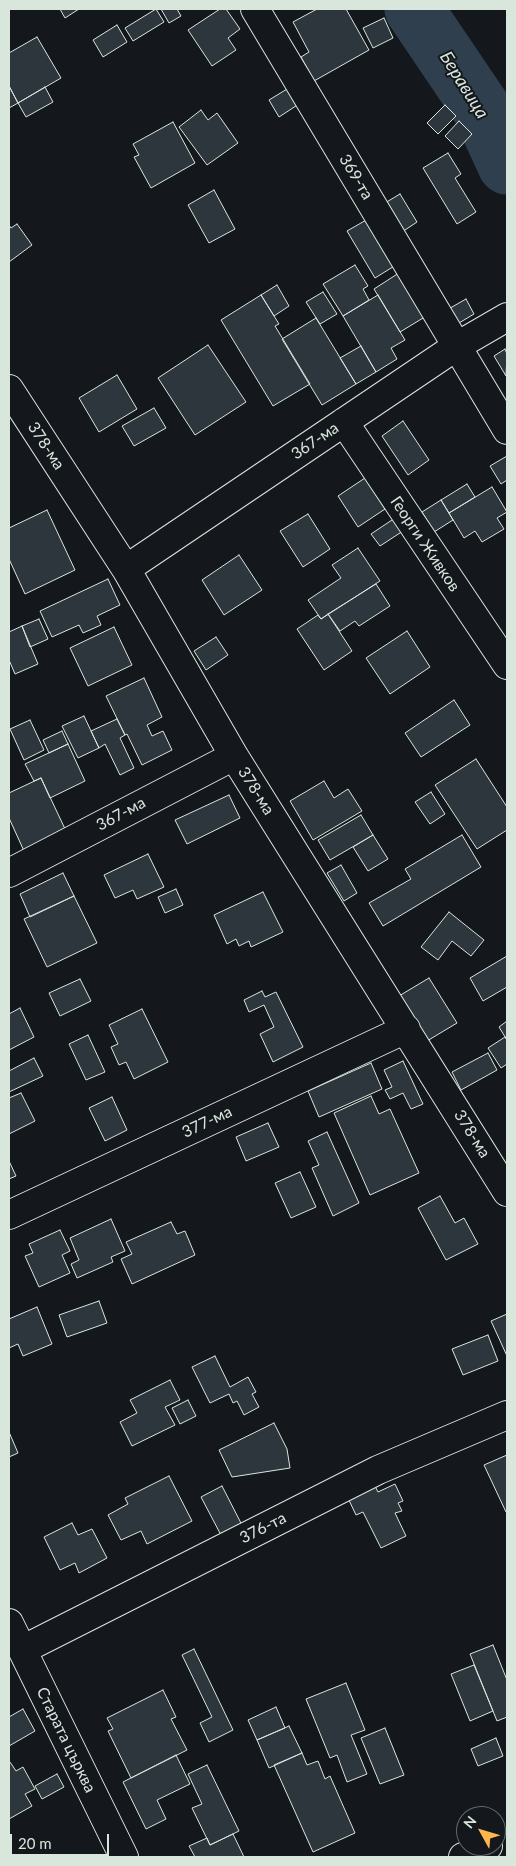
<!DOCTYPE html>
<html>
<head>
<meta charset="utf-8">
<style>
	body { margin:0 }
	#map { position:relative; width:516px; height:1866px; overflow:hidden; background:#14181c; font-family:Lato,sans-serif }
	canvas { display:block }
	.frame { position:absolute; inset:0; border:10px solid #d8e6dc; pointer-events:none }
	.north { position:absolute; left:456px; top:1806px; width:50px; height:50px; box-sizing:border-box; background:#14181c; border:1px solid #626a69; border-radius:50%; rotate:309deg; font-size:14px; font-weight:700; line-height:20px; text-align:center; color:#d8e6dc }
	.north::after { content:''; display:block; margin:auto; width:18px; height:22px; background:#ffb74d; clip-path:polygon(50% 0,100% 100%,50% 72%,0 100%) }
	.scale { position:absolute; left:10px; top:1834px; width:99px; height:22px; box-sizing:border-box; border:2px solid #d8e6dc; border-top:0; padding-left:6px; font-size:15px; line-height:18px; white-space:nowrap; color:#d8e6dc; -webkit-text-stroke:4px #14181c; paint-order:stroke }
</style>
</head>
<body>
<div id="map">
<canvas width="516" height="1866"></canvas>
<div class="frame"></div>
<div class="north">N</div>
<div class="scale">20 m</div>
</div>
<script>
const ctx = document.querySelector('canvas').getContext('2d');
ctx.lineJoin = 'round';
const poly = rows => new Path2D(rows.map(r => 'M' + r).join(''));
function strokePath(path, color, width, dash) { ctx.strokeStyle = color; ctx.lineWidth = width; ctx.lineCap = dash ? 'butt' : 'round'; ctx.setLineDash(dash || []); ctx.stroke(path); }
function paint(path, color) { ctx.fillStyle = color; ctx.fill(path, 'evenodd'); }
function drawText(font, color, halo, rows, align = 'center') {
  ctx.font = font + ' Lato,sans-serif'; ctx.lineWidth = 4; ctx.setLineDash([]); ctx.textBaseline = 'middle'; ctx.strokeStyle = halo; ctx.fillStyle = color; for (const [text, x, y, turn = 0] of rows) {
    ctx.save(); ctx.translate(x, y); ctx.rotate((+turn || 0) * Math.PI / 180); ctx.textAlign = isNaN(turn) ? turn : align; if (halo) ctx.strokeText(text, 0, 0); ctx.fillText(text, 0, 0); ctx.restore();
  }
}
strokePath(poly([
	[414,9,481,108,507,165]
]), '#2f3f4d', 59);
const building = poly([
	[60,9,79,9,65,18,60,9],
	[156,9,164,22,133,41,125,28,156,9],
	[161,9,177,9,181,16,169,23,161,9],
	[220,9,226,9,240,29,228,38,236,50,212,66,188,30,220,9],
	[317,9,346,9,369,50,314,81,301,57,309,52,293,22,317,9],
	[384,18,393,38,373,48,363,28,384,18],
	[117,25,127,42,103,57,93,40,117,25],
	[37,37,61,78,18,103,9,86,9,53,37,37],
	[9,86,18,103,9,108,9,86],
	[292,86,302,102,279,117,269,100,292,86],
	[45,87,53,102,26,117,18,103,45,87],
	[445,105,456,116,438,134,427,123,445,105],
	[201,110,208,120,217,113,238,143,207,165,179,127,201,110],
	[459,121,472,134,458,149,445,136,459,121],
	[173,122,195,163,151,188,134,157,139,155,133,144,173,122],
	[448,153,461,174,455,178,476,212,457,224,423,168,448,153],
	[214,190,235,229,209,243,188,205,214,190],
	[400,194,417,222,402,232,385,203,400,194],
	[368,219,396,265,375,278,347,231,368,219],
	[17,224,32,245,9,262,9,225,11,228,17,224],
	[355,265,368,286,363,289,369,300,343,316,323,284,355,265],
	[402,271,428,315,400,332,374,289,402,271],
	[277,285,289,306,274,316,261,295,277,285],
	[323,292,337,314,320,324,306,302,323,292],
	[261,295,279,324,275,326,310,384,273,406,221,320,261,295],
	[378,295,405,340,391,348,397,359,376,372,343,316,378,295],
	[466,299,474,314,454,326,445,311,466,299],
	[316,318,356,384,322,405,282,339,316,318],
	[208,345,246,402,195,435,158,378,208,345],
	[361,346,376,372,356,384,340,358,361,346],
	[505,349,507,354,506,376,494,356,505,349],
	[117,375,137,409,99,432,79,398,117,375],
	[154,408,166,428,134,446,122,426,154,408],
	[403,421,429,460,408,475,382,436,403,421],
	[507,456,507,480,501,484,490,466,507,456],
	[365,478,385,509,358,527,338,496,365,478],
	[467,484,475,497,449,513,441,500,467,484],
	[492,487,507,512,497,518,504,529,482,542,475,531,464,538,449,513,492,487],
	[441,500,453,520,434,532,422,512,441,500],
	[47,510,75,570,25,594,9,559,9,528,47,510],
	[308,514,330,549,303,567,280,531,308,514],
	[395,518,403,531,380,546,371,534,395,518],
	[358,548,380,581,321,619,308,600,341,578,332,565,358,548],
	[239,555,262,590,224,615,202,580,239,555],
	[108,579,120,605,97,616,101,625,83,633,79,625,52,637,40,611,108,579],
	[376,584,390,606,359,626,355,621,340,631,328,614,376,584],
	[328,614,352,651,324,670,297,629,318,615,321,619,328,614],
	[39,619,48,639,30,647,22,626,39,619],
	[22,626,38,664,15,674,9,660,9,632,22,626],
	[114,627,132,665,88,686,70,648,114,627],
	[407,631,430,667,390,694,366,658,407,631],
	[216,637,228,655,206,670,194,651,216,637],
	[144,678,162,717,147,725,152,736,163,731,172,750,142,765,127,734,125,735,106,696,144,678],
	[454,700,470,725,421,757,405,733,454,700],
	[84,716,99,748,78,758,62,726,84,716],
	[117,719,125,735,120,738,134,768,120,775,105,744,99,748,91,731,117,719],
	[30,720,44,750,24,760,10,729,30,720],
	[62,731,68,744,49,753,43,740,62,731],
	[68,744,85,781,50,798,41,778,34,781,25,764,68,744],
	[476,759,507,807,507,830,477,849,435,785,476,759],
	[41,778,66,831,24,851,9,818,9,793,41,778],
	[324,781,334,798,348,789,362,811,313,840,290,801,324,781],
	[431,792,445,814,430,824,415,802,431,792],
	[229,795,240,818,187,844,175,820,229,795],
	[361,815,373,835,330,860,318,840,361,815],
	[373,835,388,859,368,871,353,847,373,835],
	[462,835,481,867,383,926,369,903,411,879,405,869,462,835],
	[148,854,164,887,137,899,133,890,115,898,104,875,148,854],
	[341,865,357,893,344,901,327,873,341,865],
	[63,873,74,896,30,917,20,894,63,873],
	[176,889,183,905,165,913,158,897,176,889],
	[263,892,283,932,251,947,249,941,239,946,236,939,227,944,214,915,263,892],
	[74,896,97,943,47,967,24,919,74,896],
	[449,912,484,940,471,956,452,941,438,960,421,947,449,912],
	[507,956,507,987,483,1001,470,978,507,956],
	[429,978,457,1023,427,1041,399,996,429,978],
	[80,979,91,1001,60,1016,49,993,80,979],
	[262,991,265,997,276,992,303,1047,273,1062,260,1034,274,1027,264,1005,249,1012,244,1000,262,991],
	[20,1008,34,1037,9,1050,9,1014,20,1008],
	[142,1009,168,1062,134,1079,126,1062,119,1065,111,1047,118,1044,109,1025,142,1009],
	[507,1021,507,1040,499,1027,507,1021],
	[88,1035,105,1072,86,1080,69,1044,88,1035],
	[505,1037,507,1040,507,1064,501,1068,488,1048,505,1037],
	[488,1053,497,1070,461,1090,452,1072,488,1053],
	[34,1058,43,1076,9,1092,9,1071,34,1058],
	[403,1061,423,1104,411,1109,403,1093,390,1099,385,1090,392,1087,384,1070,403,1061],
	[371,1063,382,1089,319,1117,308,1091,371,1063],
	[21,1093,35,1121,9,1134,9,1098,21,1093],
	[371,1096,379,1114,390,1109,419,1173,370,1195,334,1113,371,1096],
	[112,1097,127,1130,105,1141,89,1108,112,1097],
	[268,1123,279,1147,246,1161,236,1137,268,1123],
	[327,1132,359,1203,333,1216,312,1168,319,1165,308,1141,327,1132],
	[9,1161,16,1176,9,1179,9,1161],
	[300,1172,316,1207,291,1218,275,1183,300,1172],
	[440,1196,455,1223,464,1218,478,1244,446,1260,418,1208,440,1196],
	[111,1219,125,1251,111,1257,113,1262,77,1278,71,1264,79,1260,70,1238,111,1219],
	[171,1222,177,1234,185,1231,195,1255,132,1284,121,1259,132,1254,126,1242,171,1222],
	[60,1230,70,1251,62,1255,70,1273,39,1287,25,1256,33,1253,29,1244,60,1230],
	[99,1301,107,1323,67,1337,59,1315,99,1301],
	[37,1307,52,1344,23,1356,18,1344,9,1348,9,1319,37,1307],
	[507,1314,507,1356,491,1321,507,1314],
	[488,1335,498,1361,463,1375,452,1349,488,1335],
	[215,1356,230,1387,248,1377,256,1392,252,1394,259,1407,244,1415,237,1401,233,1403,229,1394,210,1403,192,1367,215,1356],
	[170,1380,180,1400,165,1407,175,1425,132,1446,120,1422,137,1413,130,1400,170,1380],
	[188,1400,196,1416,180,1424,172,1408,188,1400],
	[274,1423,287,1449,290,1468,232,1477,219,1450,274,1423],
	[9,1432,18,1453,9,1457,9,1432],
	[507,1455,507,1512,506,1512,484,1465,507,1455],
	[169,1476,192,1521,147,1544,141,1531,121,1540,108,1515,128,1504,125,1498,169,1476],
	[374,1484,378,1492,395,1484,403,1501,398,1503,402,1511,395,1513,406,1536,381,1548,363,1512,356,1515,347,1496,374,1484],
	[222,1486,243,1527,222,1537,201,1497,222,1486],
	[72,1523,78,1535,92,1529,107,1558,79,1573,75,1563,60,1570,44,1537,72,1523],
	[493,1645,507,1680,507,1717,497,1721,470,1654,493,1645],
	[194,1649,233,1730,209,1742,200,1723,212,1717,182,1655,194,1649],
	[474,1665,493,1711,470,1721,451,1674,474,1665],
	[346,1683,365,1730,351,1735,367,1774,347,1782,337,1755,330,1758,306,1699,346,1683],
	[163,1690,176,1717,171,1719,187,1750,131,1778,108,1731,113,1729,107,1718,163,1690],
	[276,1707,285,1728,257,1740,248,1720,276,1707],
	[23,1709,35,1731,9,1746,9,1717,23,1709],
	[289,1726,302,1753,269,1768,257,1740,289,1726],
	[385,1728,404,1775,380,1784,361,1738,385,1728],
	[496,1738,503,1756,478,1766,471,1749,496,1738],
	[302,1753,307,1765,318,1761,325,1779,330,1776,355,1833,313,1852,274,1765,302,1753],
	[176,1755,190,1784,157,1800,166,1819,146,1829,123,1782,176,1755],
	[9,1762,10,1762,16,1771,23,1767,35,1789,25,1794,32,1806,9,1819,9,1762],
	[207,1765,239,1831,210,1845,192,1808,202,1804,188,1774,207,1765],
	[57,1774,64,1787,42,1799,35,1786,57,1774],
	[233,1834,244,1857,195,1857,189,1846,207,1838,210,1845,233,1834]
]);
paint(building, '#2c363c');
strokePath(building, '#d8e6dc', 1);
const street = poly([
	[255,9,507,430],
	[9,389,126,569,234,756,507,1192],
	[344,422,507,665],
	[126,569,457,346,507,317],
	[9,873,234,756],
	[9,1215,406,1029],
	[9,1623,124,1857],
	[22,1650,378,1470,507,1415],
	[463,1857,488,1846]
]);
strokePath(street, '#d8e6dc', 30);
strokePath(street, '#14181c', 28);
drawText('16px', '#d8e6dc', '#14181c', [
	["369-та",356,177,59],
	["367-ма",315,441,-34],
	["378-ма",46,446,57],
	["Георги Живков",425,544,56],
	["378-ма",256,791,58],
	["367-ма",121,814,-28],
	["377-ма",207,1122,-25],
	["378-ма",472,1134,58],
	["376-та",263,1528,-27],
	["Старата църква",66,1740,64]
]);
drawText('italic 18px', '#d8e6dc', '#14181c', [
	["Беравица",464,85,58]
]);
</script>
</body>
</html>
